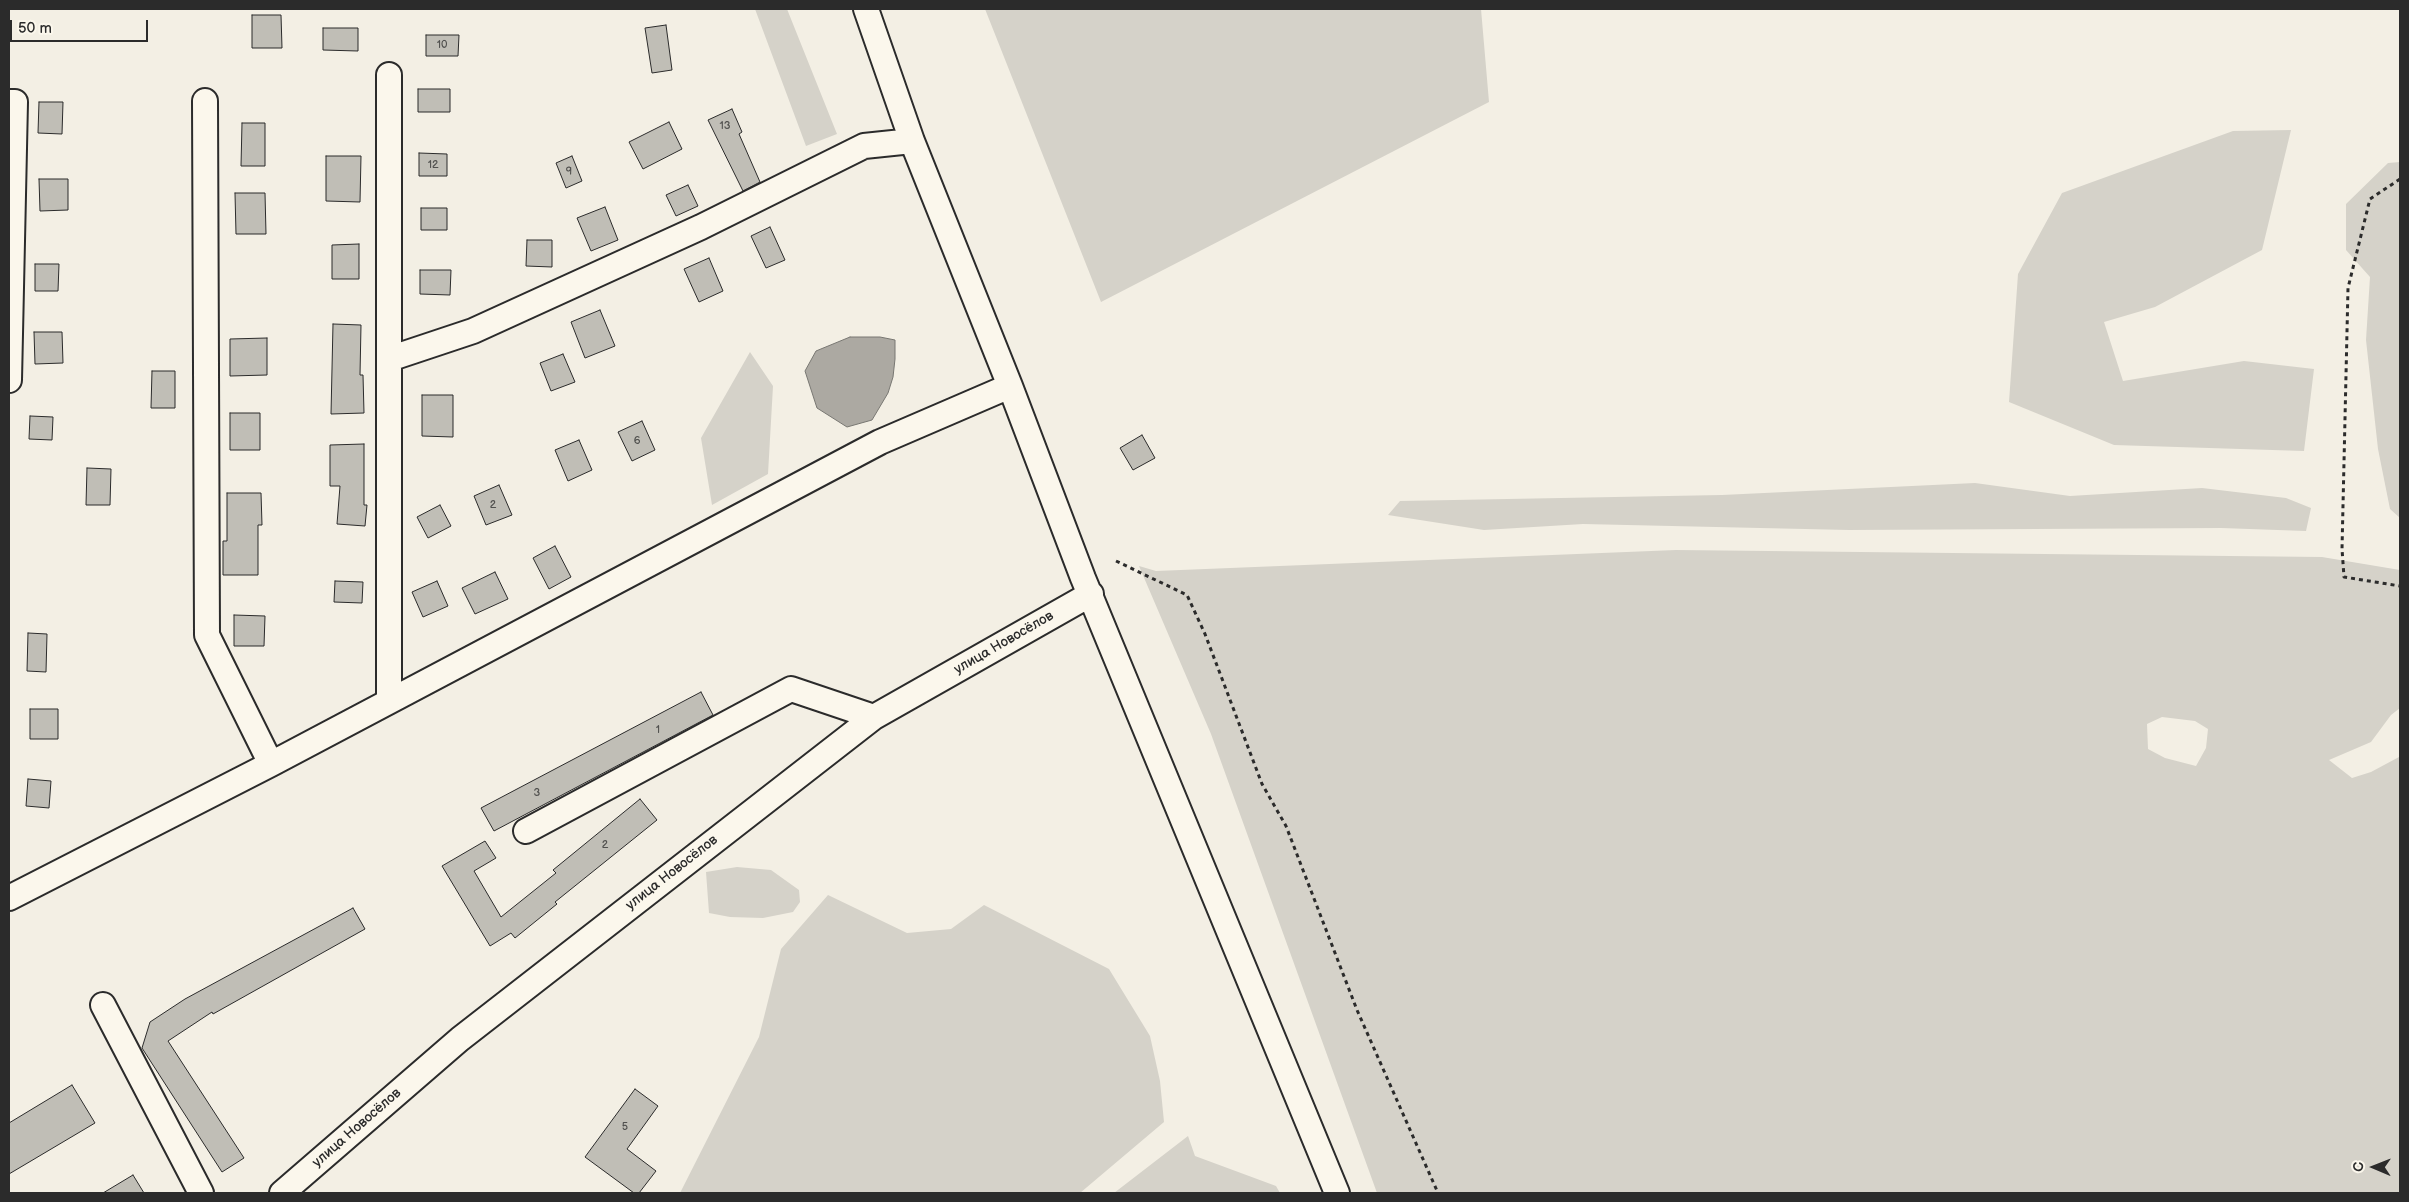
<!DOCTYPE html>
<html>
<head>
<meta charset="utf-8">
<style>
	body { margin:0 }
	#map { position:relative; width:2409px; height:1202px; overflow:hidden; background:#f3efe4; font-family:"Balsamiq Sans",sans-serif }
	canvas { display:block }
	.frame { position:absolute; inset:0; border:10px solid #2b2b2b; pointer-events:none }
	.north { position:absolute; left:2349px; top:1142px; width:50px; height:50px; -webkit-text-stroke:4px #fbf7ec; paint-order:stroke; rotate:271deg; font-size:14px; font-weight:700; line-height:20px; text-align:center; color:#2b2b2b }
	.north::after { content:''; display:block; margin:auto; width:18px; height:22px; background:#2b2b2b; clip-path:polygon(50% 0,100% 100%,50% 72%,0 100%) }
	.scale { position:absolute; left:10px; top:20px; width:138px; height:22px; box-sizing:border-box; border:2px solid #2b2b2b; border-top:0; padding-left:6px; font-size:15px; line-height:18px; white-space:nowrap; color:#2b2b2b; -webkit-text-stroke:4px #fbf7ec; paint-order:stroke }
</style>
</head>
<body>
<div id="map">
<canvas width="2409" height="1202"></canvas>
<div class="frame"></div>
<div class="north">С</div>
<div class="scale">50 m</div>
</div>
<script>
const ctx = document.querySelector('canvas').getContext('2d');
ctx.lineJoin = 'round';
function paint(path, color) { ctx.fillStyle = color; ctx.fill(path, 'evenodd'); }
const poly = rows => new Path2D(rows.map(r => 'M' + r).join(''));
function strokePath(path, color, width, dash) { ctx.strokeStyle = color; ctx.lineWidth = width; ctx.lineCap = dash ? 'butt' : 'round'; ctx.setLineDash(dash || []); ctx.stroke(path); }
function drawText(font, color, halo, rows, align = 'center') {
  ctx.font = font + ' "Balsamiq Sans",sans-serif'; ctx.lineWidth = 4.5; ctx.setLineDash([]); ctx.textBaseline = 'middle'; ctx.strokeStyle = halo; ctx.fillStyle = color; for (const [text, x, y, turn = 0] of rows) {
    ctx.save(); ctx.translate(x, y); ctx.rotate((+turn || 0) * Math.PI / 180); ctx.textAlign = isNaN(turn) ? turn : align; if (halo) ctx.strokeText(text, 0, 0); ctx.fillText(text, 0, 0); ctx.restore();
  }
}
paint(poly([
	[755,9,787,9,837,134,806,146],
	[985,9,1481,9,1489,102,1101,302],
	[2291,130,2262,250,2155,307,2104,322,2123,381,2244,361,2314,369,2304,451,2114,445,2009,402,2018,274,2062,193,2233,131],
	[2400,162,2400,518,2390,509,2378,449,2366,340,2370,277,2346,250,2346,204,2388,163],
	[750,352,773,386,768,474,712,505,701,438],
	[1975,483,2070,496,2202,488,2286,498,2311,508,2306,531,2221,528,1849,530,1583,524,1484,530,1388,515,1400,501,1722,495],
	[1676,550,2322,557,2400,570,2400,708,2391,715,2371,742,2329,760,2352,778,2371,772,2399,757,2400,751,2400,1193,1377,1193,1211,734,1139,566,1156,571],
	[2162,717,2195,721,2208,729,2206,748,2196,766,2165,758,2148,749,2147,724],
	[737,867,771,870,799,890,800,902,793,912,763,918,730,917,709,913,706,872],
	[828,895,907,933,951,929,984,905,1109,969,1150,1036,1160,1081,1164,1122,1080,1193,680,1193,759,1037,781,949],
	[1188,1136,1195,1156,1276,1186,1280,1193,1114,1193]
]), '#d5d2c9');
const water = poly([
	[850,337,880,337,895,340,895,359,893,377,888,393,872,420,847,427,817,408,805,371,816,351,850,337]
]);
paint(water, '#aca9a2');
strokePath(water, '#787772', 1);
const building = poly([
	[252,15,281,15,282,48,252,48,252,15],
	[666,25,672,70,652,73,645,28,666,25],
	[323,28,358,28,358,51,323,50,323,28],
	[426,35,459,35,458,56,426,56,426,35],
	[418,89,450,89,450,112,418,112,418,89],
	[39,102,63,102,62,134,38,133,39,102],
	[732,109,742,132,739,134,760,182,743,191,708,120,732,109],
	[669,122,682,149,643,169,629,142,669,122],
	[242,123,265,123,265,166,241,166,242,123],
	[419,153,447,154,447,176,419,176,419,153],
	[326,156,361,156,360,202,326,201,326,156],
	[572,156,582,181,566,188,556,163,572,156],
	[39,179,68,179,68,210,40,211,39,179],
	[688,185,698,206,676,216,666,195,688,185],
	[235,193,265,193,266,234,236,234,235,193],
	[605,207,618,240,591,251,577,218,605,207],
	[421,208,447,208,447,230,421,230,421,208],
	[770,227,785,260,766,268,751,236,770,227],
	[527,240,552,240,552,267,526,266,527,240],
	[359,244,359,279,332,279,332,245,359,244],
	[709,258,723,291,699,302,684,269,709,258],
	[35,264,59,264,58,291,35,291,35,264],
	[420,270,451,270,450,295,420,294,420,270],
	[600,310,615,346,585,358,571,322,600,310],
	[333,324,361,325,360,375,363,375,364,413,331,414,333,324],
	[34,332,62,332,63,363,35,364,34,332],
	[267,338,267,375,230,376,230,339,267,338],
	[563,354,575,382,551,391,540,363,563,354],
	[152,371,175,371,175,408,151,408,152,371],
	[422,395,453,395,453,437,422,436,422,395],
	[230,413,260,413,260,450,230,450,230,413],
	[30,416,53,417,52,440,29,439,30,416],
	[642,421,655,450,632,461,618,432,642,421],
	[1142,435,1155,458,1133,470,1120,448,1142,435],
	[579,440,592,470,568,481,555,450,579,440],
	[364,444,364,505,367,505,365,526,337,524,340,486,330,486,330,445,364,444],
	[87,468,111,469,110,505,86,505,87,468],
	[499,485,512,515,486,525,474,496,499,485],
	[227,493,261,493,262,525,258,525,258,575,223,575,223,541,227,541,227,493],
	[440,505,451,526,428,538,417,517,440,505],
	[555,546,571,577,549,589,533,558,555,546],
	[495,572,508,599,475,614,462,588,495,572],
	[335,581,363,582,362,603,334,602,335,581],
	[437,581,448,606,423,617,412,592,437,581],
	[234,615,265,616,264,646,234,646,234,615],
	[28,633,47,634,46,672,27,671,28,633],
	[701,692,713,715,494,831,481,808,701,692],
	[30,709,58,709,58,739,30,739,30,709],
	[28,779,51,781,49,808,26,806,28,779],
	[640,799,657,820,555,902,557,904,515,938,511,933,490,946,442,866,485,841,496,858,474,871,501,917,556,873,553,870,640,799],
	[353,908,365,929,213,1014,212,1012,168,1041,244,1158,222,1172,142,1048,150,1022,185,999,353,908],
	[72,1085,95,1123,9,1174,9,1123,72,1085],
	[635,1089,658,1106,627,1149,656,1171,639,1193,634,1193,585,1157,635,1089],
	[133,1175,144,1193,103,1193,133,1175]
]);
paint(building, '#c0beb6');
strokePath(building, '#2b2b2b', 1);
const minor = poly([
	[866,9,912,141,1010,386,1083,578,1337,1193],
	[389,75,389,701],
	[205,101,207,635,271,764],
	[9,102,15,102,9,380],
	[389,359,473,331,701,227,864,146,912,141],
	[526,831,791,689,874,717],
	[9,898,271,764,880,442,1010,386],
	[103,1005,201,1193],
	[282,1193,460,1039,874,717,1091,594]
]);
strokePath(minor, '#2b2b2b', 28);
strokePath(poly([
	[2400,179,2370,199,2348,288,2342,549,2344,577,2400,586],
	[1116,561,1187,595,1205,634,1262,784,1286,826,1357,1010,1438,1193]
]), '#2b2b2b', 3, [4, 4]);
strokePath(minor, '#fbf7ec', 24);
drawText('11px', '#50504e', null, [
	["10",442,45],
	["13",725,126],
	["12",433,165],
	["9",569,172],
	["6",637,441],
	["2",493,505],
	["1",658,730],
	["3",537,793],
	["2",605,845],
	["5",625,1127]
]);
drawText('14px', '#2b2b2b', '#fbf7ec', [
	["улица Новосёлов",1004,643,-30],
	["улица Новосёлов",672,873,-38],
	["улица Новосёлов",357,1128,-41]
]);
</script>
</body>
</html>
